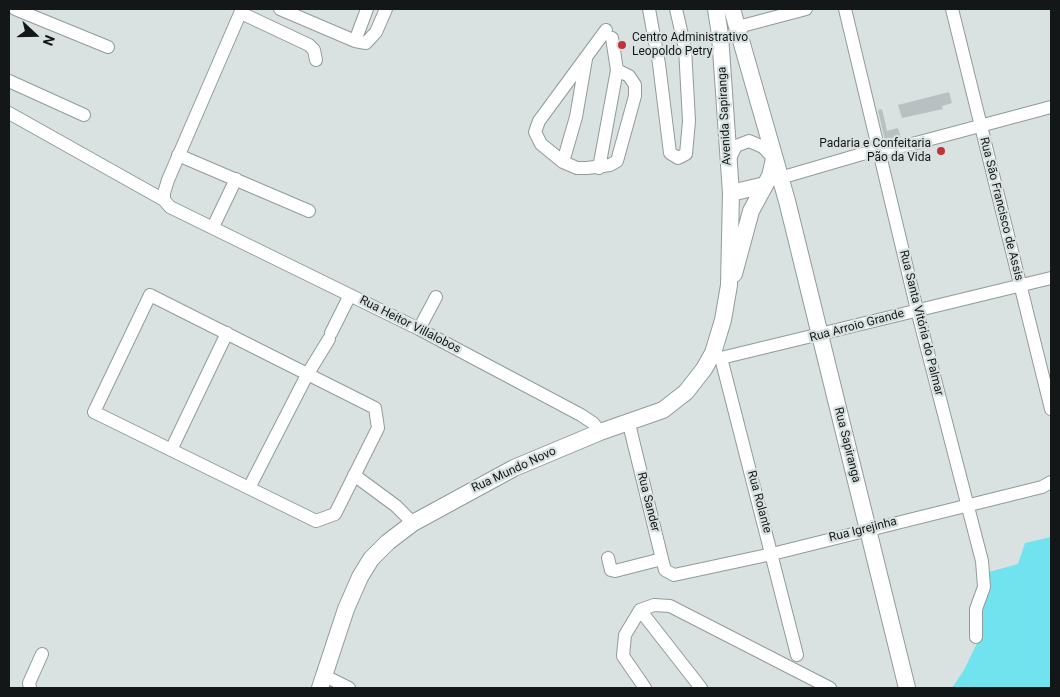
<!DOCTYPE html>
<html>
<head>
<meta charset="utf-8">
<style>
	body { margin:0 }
	#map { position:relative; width:1060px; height:697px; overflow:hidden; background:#d9e1e1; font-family:Roboto,sans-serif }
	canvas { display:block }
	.frame { position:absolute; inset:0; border:10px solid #141717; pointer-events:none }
	.north { position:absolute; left:10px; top:10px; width:50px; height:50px; -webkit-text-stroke:4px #d9e1e1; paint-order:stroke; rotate:111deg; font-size:14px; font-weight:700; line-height:20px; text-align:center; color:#141717 }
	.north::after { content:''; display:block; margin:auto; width:18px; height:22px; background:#141717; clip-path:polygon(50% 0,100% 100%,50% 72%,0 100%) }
</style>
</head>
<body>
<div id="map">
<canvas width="1060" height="697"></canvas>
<div class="frame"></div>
<div class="north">N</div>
</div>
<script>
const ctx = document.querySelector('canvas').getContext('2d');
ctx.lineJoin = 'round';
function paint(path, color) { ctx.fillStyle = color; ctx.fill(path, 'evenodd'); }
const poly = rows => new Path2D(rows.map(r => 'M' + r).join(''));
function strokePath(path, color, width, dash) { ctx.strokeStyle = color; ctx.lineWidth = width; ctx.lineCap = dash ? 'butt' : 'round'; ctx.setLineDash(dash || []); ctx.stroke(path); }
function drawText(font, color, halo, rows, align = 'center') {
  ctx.font = font + ' Roboto,sans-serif'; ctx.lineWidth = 4.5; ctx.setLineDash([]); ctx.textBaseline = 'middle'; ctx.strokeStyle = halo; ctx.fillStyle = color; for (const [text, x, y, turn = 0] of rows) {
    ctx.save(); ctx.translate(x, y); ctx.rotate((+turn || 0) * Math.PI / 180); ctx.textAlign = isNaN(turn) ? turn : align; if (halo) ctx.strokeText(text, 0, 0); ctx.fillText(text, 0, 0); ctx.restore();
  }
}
paint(poly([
	[1051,537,1051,688,952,688,964,670,980,637,981,603,989,572,1018,564,1025,543]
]), '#70e3ef');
paint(poly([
	[949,92,952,103,942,106,943,109,902,118,898,105],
	[882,109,887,131,898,128,901,138,885,141,878,110]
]), '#b8c0c1');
const minor = poly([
	[15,9,108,47],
	[242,9,168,180,164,193,164,200,170,207,419,329,581,415,593,423,600,432],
	[280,9,355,41,366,43,376,32,386,9],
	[649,9,659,64,670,153,678,158,686,154,689,121,685,48,676,9],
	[845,9,917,310,982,561,984,587,976,609,976,637],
	[952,9,1051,409],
	[241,13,309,45,314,50,316,60],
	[738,27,806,9],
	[606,30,539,121,535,132,541,144,563,162,577,168,587,168,610,165,617,161,635,96,635,85,629,76,617,70],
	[355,41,367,9],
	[9,81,84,115],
	[9,113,164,200],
	[178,155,309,211],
	[729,160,736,146,749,141,763,147,774,159],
	[563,162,576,117,586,59],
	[599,168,617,70,612,38],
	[780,178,862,154,916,143,1051,107],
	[213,227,236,179],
	[150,295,375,408,378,428,335,514,316,521,94,412,150,295],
	[419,329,436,297],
	[331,333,350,295],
	[715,354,721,358,797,655],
	[721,358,1051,278],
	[629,424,662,559,665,570,674,575,772,554,1042,487,1051,482],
	[171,450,227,333],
	[354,475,396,506,413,523],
	[249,488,307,375,329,339],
	[608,558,611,570,615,571,662,559],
	[640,610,701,688],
	[323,675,349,688],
	[30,688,29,683,42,654],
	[645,688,623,656,625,635,640,610,654,605,670,606,830,688]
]);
const major = poly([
	[732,9,787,201,907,688],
	[731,193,765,185],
	[734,274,751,211,770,176,774,159],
	[320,688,346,609,360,577,371,559,388,542,413,523,514,468,600,432,663,410,686,392,704,369,713,353,723,320,729,285,731,193,720,35,716,9]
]);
strokePath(minor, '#939a9b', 14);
strokePath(major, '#939a9b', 18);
strokePath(minor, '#fff', 12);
strokePath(major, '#fff', 16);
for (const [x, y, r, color] of [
	[622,45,5,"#c23337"],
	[941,151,5,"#c23337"]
]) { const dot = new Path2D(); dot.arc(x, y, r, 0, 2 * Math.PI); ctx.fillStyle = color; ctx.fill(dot); strokePath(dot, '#d9e1e1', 2); }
drawText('12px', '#141717', '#d9e1e1', [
	["Centro Administrativo",632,38],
	["Leopoldo Petry",632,52],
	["Padaria e Confeitaria",931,144,"right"],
	["Pão da Vida",931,158,"right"]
], 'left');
drawText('12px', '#141717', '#d9e1e1', [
	["Avenida Sapiranga",725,116,-93],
	["Rua São Francisco de Assis",1001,209,76],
	["Rua Santa Vitória do Palmar",921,323,76],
	["Rua Heitor Villalobos",410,325,27],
	["Rua Arroio Grande",857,326,-15],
	["Rua Sapiranga",847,445,76],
	["Rua Mundo Novo",514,470,-25],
	["Rua Sander",648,502,76],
	["Rua Rolante",759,502,75],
	["Rua Igrejinha",863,530,-14]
]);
</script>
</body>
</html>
